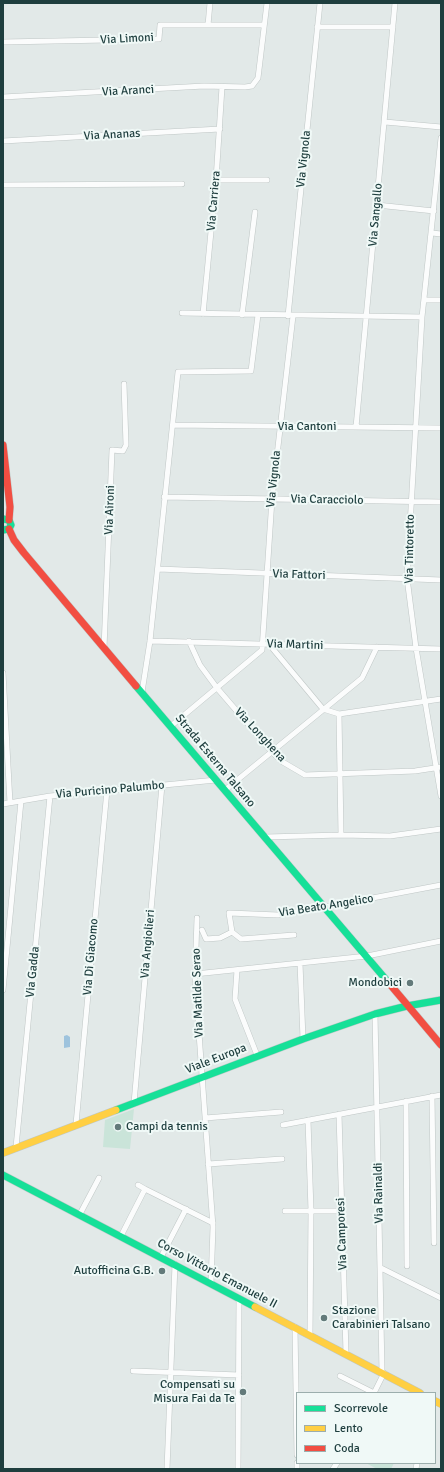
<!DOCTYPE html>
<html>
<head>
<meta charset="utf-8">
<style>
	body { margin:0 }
	#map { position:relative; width:444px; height:1472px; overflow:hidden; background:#e2e9e8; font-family:Signika,sans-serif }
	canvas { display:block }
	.frame { position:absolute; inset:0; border:4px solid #1e3e3e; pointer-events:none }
	.legend { position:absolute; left:296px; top:1392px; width:140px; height:72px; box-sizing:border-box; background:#f0f9f7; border:1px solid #9caead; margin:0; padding:5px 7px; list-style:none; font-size:12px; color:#1e3e3e }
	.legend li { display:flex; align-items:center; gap:8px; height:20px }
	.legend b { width:20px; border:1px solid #9caead }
</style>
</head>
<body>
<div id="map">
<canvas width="444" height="1472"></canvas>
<div class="frame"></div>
<ul class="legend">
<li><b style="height:5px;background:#16e098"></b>Scorrevole</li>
<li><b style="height:5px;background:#ffcf43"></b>Lento</li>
<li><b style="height:5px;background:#f24e42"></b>Coda</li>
</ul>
</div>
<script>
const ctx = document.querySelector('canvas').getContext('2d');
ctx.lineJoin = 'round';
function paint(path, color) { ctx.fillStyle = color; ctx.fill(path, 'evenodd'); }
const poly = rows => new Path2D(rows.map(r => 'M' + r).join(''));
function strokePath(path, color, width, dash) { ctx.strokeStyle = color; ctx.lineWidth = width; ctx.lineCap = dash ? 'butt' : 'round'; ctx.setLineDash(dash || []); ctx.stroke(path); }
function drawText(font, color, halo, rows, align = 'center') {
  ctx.font = font + ' Signika,sans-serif'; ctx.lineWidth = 4; ctx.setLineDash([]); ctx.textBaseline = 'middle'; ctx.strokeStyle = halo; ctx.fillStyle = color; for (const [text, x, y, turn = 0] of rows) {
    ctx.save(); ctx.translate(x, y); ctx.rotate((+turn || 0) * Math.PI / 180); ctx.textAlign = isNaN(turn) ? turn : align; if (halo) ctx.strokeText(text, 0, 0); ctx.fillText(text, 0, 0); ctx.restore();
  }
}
paint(poly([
	[134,1109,130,1149,103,1147,105,1120],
	[366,1463,394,1463,391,1469,377,1469]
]), '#cae4d9');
paint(poly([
	[67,1035,70,1037,70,1047,64,1048,64,1036]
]), '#9ec3dd');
const street = poly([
	[208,25,210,3],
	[317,27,393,27],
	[3,42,159,39,160,25,264,25],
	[3,97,204,86,245,87,252,86,258,78,267,3],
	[385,122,441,127],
	[441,138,422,317,407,578,416,648,441,796],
	[3,141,220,129],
	[216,180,267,180],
	[3,185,182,184],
	[377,205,434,211],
	[432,233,441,234],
	[425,300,441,300],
	[182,313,422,317],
	[203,314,216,180,222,87],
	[242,315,255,212],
	[288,316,320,3],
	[173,425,441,428],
	[356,427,395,3],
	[164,497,441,502],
	[158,569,441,580],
	[150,641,441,649],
	[189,641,200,665,217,688,272,752,281,761,305,775,415,771,441,767],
	[273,644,273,649,323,709,339,714,441,699],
	[104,648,112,450,123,451,126,445,124,384],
	[3,673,10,803],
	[142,692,150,641,178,372,251,371,258,315],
	[339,714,341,835],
	[171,726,262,650,272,499,293,316],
	[225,790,362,678,377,647],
	[3,804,50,796,216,780],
	[266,837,341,835,390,836,441,829],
	[197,918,195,978,213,1227,211,1284],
	[202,930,206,939,220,938,232,932],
	[294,935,241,939,232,932,229,913,278,915,325,907,441,885],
	[300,963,303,1039],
	[237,970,235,999,257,1055],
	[195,974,367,956,441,941],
	[3,990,21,801],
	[375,1014,382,1372],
	[432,1096,434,1243],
	[406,1101,407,1266],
	[134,1103,162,785],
	[339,1114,346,1353],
	[205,1118,281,1112],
	[308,1120,311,1211,310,1335],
	[76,1124,107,790],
	[283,1125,441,1095],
	[16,1147,50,796],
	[208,1164,282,1159],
	[138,1185,145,1189],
	[285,1211,342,1211],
	[80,1214,99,1178],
	[121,1236,145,1189,213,1223],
	[161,1257,186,1209],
	[381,1268,441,1298],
	[295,1327,297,1455],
	[133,1371,239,1375],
	[340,1376,374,1393],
	[374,1393,384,1373],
	[297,1463,297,1469],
	[167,1469,175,1264],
	[238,1469,239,1298],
	[333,1469,337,1463],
	[416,1469,417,1463]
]);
const fast = poly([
	[3,519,9,520,11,525,9,529,3,530],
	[136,686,388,982],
	[116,1110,303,1039,375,1014,407,1006,441,1000],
	[3,1175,255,1307]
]);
const slow = poly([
	[3,1153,116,1110],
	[255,1307,420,1393],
	[435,1401,441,1404]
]);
const jam = poly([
	[3,445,10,507,9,520],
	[9,529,14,540,24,553,136,686],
	[388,982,441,1045]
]);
strokePath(street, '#bfc6c5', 6);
strokePath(fast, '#bdc7c6', 8);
strokePath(slow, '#bdc7c6', 8);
strokePath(jam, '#bdc7c6', 8);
strokePath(street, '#fbfcfc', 5);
strokePath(fast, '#16e098', 7);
strokePath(slow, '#ffcf43', 7);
strokePath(jam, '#f24e42', 7);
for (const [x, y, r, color] of [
	[410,983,4,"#637a7a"],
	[118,1127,4,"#637a7a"],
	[162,1271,4,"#637a7a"],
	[324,1318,4,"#637a7a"],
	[243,1392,4,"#637a7a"]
]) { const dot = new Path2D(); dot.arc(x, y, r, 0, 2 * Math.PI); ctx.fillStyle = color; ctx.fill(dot); strokePath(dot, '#f0f9f7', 1.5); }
drawText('12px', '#1e3e3e', '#f0f9f7', [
	["Via Limoni",127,39,-3],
	["Via Aranci",128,91,-3],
	["Via Ananas",112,135,-3],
	["Via Vignola",304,159,-84],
	["Via Carriera",214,201,-85],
	["Via Sangallo",376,215,-85],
	["Via Cantoni",307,427],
	["Via Vignola",274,479,-84],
	["Via Caracciolo",327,500,1],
	["Via Aironi",110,510,-88],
	["Via Tintoretto",410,549,-89],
	["Via Fattori",299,575,2],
	["Via Martini",295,645,2],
	["Via Longhena",260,735,47],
	["Strada Esterna Talsano",215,761,50],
	["Via Puricino Palumbo",110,790,-5],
	["Via Beato Angelico",326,906,-9],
	["Via Angiolieri",148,944,-85],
	["Via Di Giacomo",91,957,-85],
	["Via Gadda",33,972,-84],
	["Via Matilde Serao",198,993,-92],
	["Viale Europa",216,1059,-21],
	["Via Rainaldi",379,1193,-91],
	["Via Camporesi",342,1234,-92],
	["Corso Vittorio Emanuele II",217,1274,28]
]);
drawText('12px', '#1e3e3e', '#f0f9f7', [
	["Mondobici",402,983],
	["Campi da tennis",126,1127,"left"],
	["Autofficina G.B.",154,1271],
	["Stazione",332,1311,"left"],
	["Carabinieri Talsano",332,1325,"left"],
	["Compensati su",235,1385],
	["Misura Fai da Te",235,1399]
], 'right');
</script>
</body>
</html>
